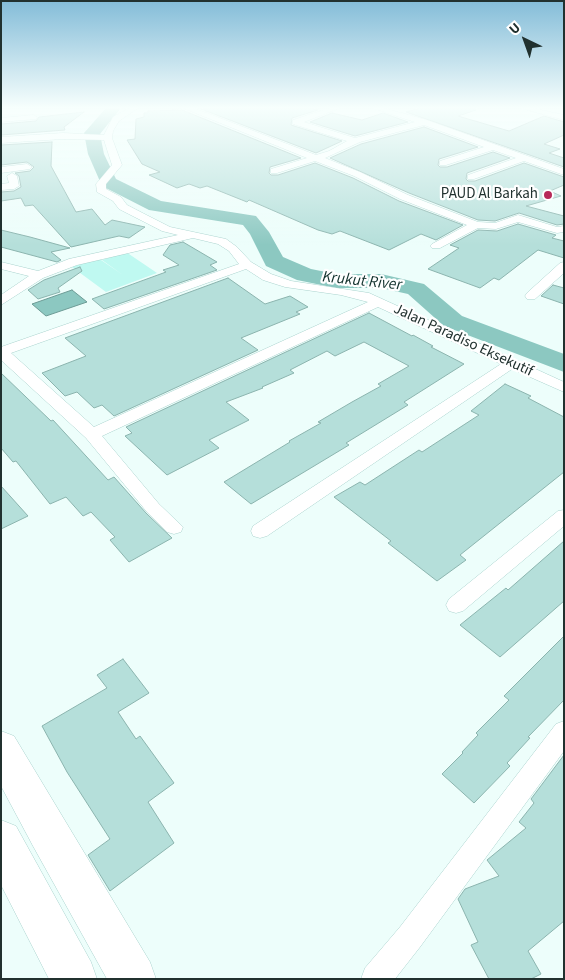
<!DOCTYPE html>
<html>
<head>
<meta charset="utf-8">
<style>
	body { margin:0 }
	#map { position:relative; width:565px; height:980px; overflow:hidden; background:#edfefb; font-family:"Source Sans 3",sans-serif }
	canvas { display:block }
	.frame { position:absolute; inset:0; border:2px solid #21312f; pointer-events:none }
	.north { position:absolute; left:500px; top:15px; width:50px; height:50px; -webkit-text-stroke:4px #fff; paint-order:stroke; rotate:318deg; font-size:14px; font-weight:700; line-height:20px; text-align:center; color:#21312f }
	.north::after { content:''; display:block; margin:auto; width:18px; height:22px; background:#21312f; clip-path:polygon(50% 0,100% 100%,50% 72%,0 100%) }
</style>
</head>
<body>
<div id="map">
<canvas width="565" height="980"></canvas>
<div class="frame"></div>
<div class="north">U</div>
</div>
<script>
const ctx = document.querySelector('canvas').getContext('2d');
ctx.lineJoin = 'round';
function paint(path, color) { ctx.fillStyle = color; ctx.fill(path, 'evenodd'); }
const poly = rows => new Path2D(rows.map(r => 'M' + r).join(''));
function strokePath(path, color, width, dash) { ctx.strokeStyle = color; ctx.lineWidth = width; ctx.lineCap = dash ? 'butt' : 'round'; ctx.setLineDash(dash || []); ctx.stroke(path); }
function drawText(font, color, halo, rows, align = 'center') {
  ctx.font = font + ' "Source Sans 3",sans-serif'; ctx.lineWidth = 4.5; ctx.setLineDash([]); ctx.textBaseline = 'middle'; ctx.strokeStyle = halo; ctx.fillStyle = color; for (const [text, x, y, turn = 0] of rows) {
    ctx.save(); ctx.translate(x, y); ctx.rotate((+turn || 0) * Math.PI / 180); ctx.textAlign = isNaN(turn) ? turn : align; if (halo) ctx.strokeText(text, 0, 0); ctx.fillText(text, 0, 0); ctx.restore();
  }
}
paint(poly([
	[126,252,157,273,106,292,72,267,98,258,123,275,102,260]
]), '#bff9f1');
const water = poly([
	[72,290,87,302,46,316,32,304,72,290]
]);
paint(water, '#8cc8c1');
strokePath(water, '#6c9b95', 1);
paint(poly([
	[106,108,121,108,100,134,104,154,116,179,161,201,256,216,269,232,283,257,311,269,336,274,381,274,424,284,462,316,564,354,564,372,444,326,408,294,381,288,336,288,297,280,266,266,250,234,243,225,149,210,102,186,88,154,84,133,106,108]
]), '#8cc8c1');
const building = poly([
	[220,108,311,108,318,110,292,118,291,125,342,141,316,153,201,109,220,108],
	[420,108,476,108,476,110,458,116,509,131,544,116,564,122,564,135,544,144,560,149,549,153,564,158,564,167,406,112,420,108],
	[182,110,301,158,270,167,269,173,271,175,278,175,315,163,353,178,399,201,463,225,436,240,421,234,389,250,340,231,332,234,318,230,249,200,247,202,207,186,200,188,189,184,177,188,149,175,160,172,142,164,127,140,135,139,136,119,144,117,144,113,148,113,148,111,182,110],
	[84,112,64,127,65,130,1,135,1,124,36,121,39,117,84,112],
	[332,113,362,120,383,113,408,122,355,136,310,122,332,113],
	[424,127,478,147,439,159,438,165,440,167,447,167,493,152,510,158,467,173,466,179,468,181,475,181,524,163,564,177,564,185,550,191,561,196,526,206,564,216,564,224,557,225,519,213,495,221,478,220,409,193,330,158,361,144,424,127],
	[52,142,51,166,76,212,92,209,105,225,112,220,145,227,129,238,119,236,71,247,33,205,25,206,21,198,1,201,1,192,14,191,21,187,19,176,15,173,30,171,34,167,27,162,1,165,1,145,52,142],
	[518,224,556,235,552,238,564,241,564,258,538,250,499,280,494,278,480,288,428,269,459,248,450,245,478,230,497,231,518,224],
	[1,230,30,237,70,248,51,252,61,260,57,262,1,247,1,230],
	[183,242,217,262,210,265,217,270,104,309,92,299,166,272,163,270,179,265,163,255,170,245,183,242],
	[80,267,82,271,58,288,60,292,38,299,28,290,44,280,80,267],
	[228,278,265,304,290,296,308,307,296,312,300,314,241,338,258,350,114,416,102,405,94,408,77,392,65,396,42,373,86,356,65,338,228,278],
	[553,285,564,288,564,304,541,296,553,285],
	[369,313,412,336,413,335,433,346,431,347,464,364,404,402,408,405,346,443,349,445,251,504,224,482,290,442,289,441,321,423,318,422,352,402,381,386,378,384,409,366,364,342,335,356,327,351,290,370,294,373,262,387,263,388,226,402,249,420,209,440,219,448,167,475,125,436,132,433,126,427,369,313],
	[1,373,51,421,53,420,108,480,114,477,146,513,172,538,129,562,110,540,115,537,91,512,83,516,66,497,50,504,16,461,13,462,1,448,1,373],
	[505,384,531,396,528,398,564,417,564,472,460,555,466,560,437,581,388,543,391,541,334,497,360,482,365,485,419,450,422,452,479,415,471,411,505,384],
	[1,486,28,516,1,529,1,486],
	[564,541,564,601,500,657,460,625,506,588,508,590,564,541],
	[564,636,564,700,528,737,530,738,507,763,510,766,474,803,442,774,463,753,462,752,478,735,476,733,509,700,504,696,564,636],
	[123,659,149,693,118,712,136,739,140,736,174,783,148,802,174,843,110,891,88,855,110,839,67,772,42,726,107,688,97,675,123,659],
	[564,755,564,921,528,951,541,974,531,979,489,979,471,945,478,942,458,899,465,889,499,876,487,860,526,828,519,822,534,803,531,799,564,755]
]);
paint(building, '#b5dfda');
strokePath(building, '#8bb4ae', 1);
const street = poly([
	[129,108,138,108,119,121,113,131,112,138,122,165,106,184,106,189,121,197,127,205,170,227,226,239,237,247,251,262,271,274,291,281,369,293,564,382,564,392,512,369,267,536,260,538,253,536,251,531,253,526,501,364,378,307,102,436,159,504,183,527,181,532,174,534,167,532,147,512,86,438,1,360,1,347,239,264,229,251,218,244,193,238,77,265,43,278,1,305,1,295,29,276,1,269,1,262,38,271,69,259,178,235,162,231,119,209,113,201,97,192,96,184,112,165,104,140,63,139,1,143,1,137,63,133,104,135,113,117,129,108],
	[246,269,263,280,285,287,341,295,368,302,94,427,11,353,246,269],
	[183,108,194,108,316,155,329,151,347,141,293,124,293,120,329,108,340,108,304,122,355,138,415,122,372,108,384,108,427,120,564,169,564,175,524,161,474,179,468,179,468,175,516,158,493,150,446,165,440,165,440,161,484,147,424,125,360,142,325,158,360,172,408,195,478,222,495,223,518,215,557,227,564,226,564,232,557,233,518,222,496,229,478,228,440,248,432,248,430,246,432,244,467,225,400,199,354,176,315,161,277,173,271,173,271,169,307,158,183,108],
	[520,108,533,108,564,115,564,120,520,108],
	[33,115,37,117,36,119,1,122,1,118,33,115],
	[27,164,32,167,30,169,1,173,1,167,27,164],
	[12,173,17,176,19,186,14,189,1,190,1,184,9,183,7,176,12,173],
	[564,262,564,273,535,299,527,299,525,296,527,293,560,263,564,262],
	[564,510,564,526,463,611,456,613,449,611,446,605,449,599,558,511,564,510],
	[564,721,564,751,420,947,395,979,361,979,365,968,400,927,556,724,564,721]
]);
const primary = poly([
	[1,731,14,736,150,962,156,979,107,979,33,846,1,786,1,731],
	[1,820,16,826,91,962,97,979,49,979,1,885,1,820]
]);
strokePath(street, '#aad3ce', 1);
strokePath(primary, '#aad3ce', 1);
paint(street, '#fff');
paint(primary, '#fff');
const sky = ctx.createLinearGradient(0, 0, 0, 245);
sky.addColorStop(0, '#83bcd8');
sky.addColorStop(0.44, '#f7fffd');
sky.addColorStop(1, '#f7fffd00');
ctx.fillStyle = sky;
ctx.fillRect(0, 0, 565, 245);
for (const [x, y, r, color] of [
	[548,195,5,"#b72959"]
]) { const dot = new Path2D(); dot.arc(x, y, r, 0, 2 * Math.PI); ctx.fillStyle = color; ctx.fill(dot); strokePath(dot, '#fff', 2); }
drawText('15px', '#21312f', '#fff', [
	["PAUD Al Barkah",538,195]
], 'right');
drawText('15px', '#21312f', '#fff', [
	["Jalan Paradiso Eksekutif",463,341,25]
]);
drawText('italic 16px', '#11302c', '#fff', [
	["Krukut River",362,282,6]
]);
</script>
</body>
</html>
